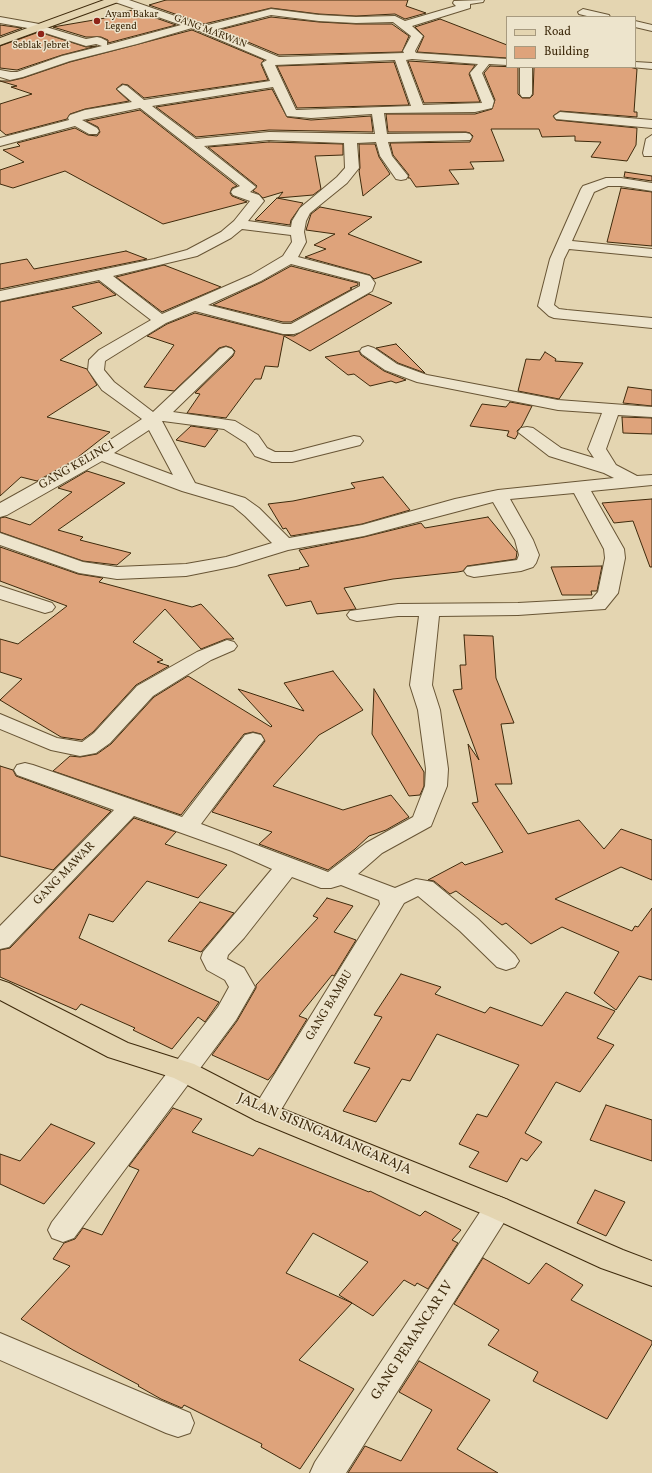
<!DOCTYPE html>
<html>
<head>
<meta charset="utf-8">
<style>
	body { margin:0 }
	#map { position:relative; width:652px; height:1473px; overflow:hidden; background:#e4d5b1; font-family:Vollkorn,serif }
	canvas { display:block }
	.legend { position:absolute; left:506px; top:16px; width:130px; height:52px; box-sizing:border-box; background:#ede4cc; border:1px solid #a79a7f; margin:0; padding:5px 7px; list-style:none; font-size:12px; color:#3e2a0c }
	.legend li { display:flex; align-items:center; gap:8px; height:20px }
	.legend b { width:20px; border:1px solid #a79a7f }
</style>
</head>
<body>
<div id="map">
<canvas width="652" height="1473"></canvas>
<ul class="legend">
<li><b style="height:5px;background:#e4d5b1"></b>Road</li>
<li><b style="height:11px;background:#dea37b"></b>Building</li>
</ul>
</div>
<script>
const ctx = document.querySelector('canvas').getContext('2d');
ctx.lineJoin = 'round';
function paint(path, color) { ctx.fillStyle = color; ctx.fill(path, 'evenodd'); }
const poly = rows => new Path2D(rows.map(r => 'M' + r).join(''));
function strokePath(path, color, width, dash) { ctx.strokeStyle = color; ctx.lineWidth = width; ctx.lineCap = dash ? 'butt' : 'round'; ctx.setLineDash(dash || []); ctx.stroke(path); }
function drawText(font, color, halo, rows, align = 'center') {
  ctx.font = font + ' Vollkorn,serif'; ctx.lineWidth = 3; ctx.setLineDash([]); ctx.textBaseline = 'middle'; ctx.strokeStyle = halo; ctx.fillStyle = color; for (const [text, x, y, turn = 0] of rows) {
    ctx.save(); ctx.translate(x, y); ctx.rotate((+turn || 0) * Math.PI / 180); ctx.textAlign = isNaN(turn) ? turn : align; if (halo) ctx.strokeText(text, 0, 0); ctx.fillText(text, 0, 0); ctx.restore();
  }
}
const building = poly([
	[166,0,408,0,406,6,426,13,405,19,395,14,356,16,319,14,271,8,204,24,149,5,166,0],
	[133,10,176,25,108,43,108,40,101,37,86,37,53,27,129,14,124,12,133,10],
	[271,17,319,22,356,24,392,24,409,36,402,52,279,55,219,30,271,17],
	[440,19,507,45,507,58,417,52,424,36,415,27,440,19],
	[0,25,22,28,0,36,0,25],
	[192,30,264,60,261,64,268,80,144,98,128,85,122,84,116,89,129,101,85,109,70,114,67,119,6,135,0,130,0,104,32,94,11,87,17,86,0,81,10,81,23,78,70,62,192,30],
	[39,32,86,47,97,46,62,55,17,70,0,68,0,46,39,32],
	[408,61,475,65,469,74,480,102,424,103,408,61],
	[394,62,409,105,297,108,277,66,394,62],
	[490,66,518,67,518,94,522,98,530,98,533,95,534,67,630,67,637,69,634,112,637,112,637,117,560,111,553,116,556,120,637,128,636,145,627,161,591,157,601,142,575,141,575,136,542,137,539,129,491,129,504,161,470,162,474,169,449,170,459,184,416,187,410,178,408,178,409,175,393,155,390,143,470,142,473,136,470,133,466,132,388,132,386,114,475,114,492,109,495,100,484,73,490,66],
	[272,89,287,117,311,120,371,116,373,132,269,130,196,137,156,107,272,89],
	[140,110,237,186,232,188,230,193,232,196,247,202,163,224,65,171,13,188,0,184,0,170,24,162,3,150,20,146,17,143,75,128,88,135,97,136,100,132,98,127,86,121,140,110],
	[269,142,343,144,343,155,315,156,321,189,313,195,278,198,283,192,263,198,259,194,253,191,257,186,208,147,269,142],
	[359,144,375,144,379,157,390,174,363,196,359,171,360,168,359,144],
	[625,172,652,176,652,181,624,177,625,172],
	[621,188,652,192,652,246,607,242,621,188],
	[277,198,303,203,291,220,290,225,255,220,277,198],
	[320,207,372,217,348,234,422,262,374,279,370,275,305,257,326,249,314,245,335,234,306,230,311,214,320,207],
	[126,251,147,259,0,289,0,264,27,259,34,269,126,251],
	[164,265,221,287,162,312,116,277,164,265],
	[291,266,358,283,358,285,350,288,352,289,291,322,283,322,213,305,262,282,291,266],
	[99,282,116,295,72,307,102,333,60,360,87,369,97,385,47,417,110,432,73,461,37,481,21,477,0,496,0,302,99,282],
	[369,294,392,303,310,351,284,336,278,367,265,366,261,379,255,379,226,418,187,413,200,394,195,393,233,356,235,351,232,348,226,346,219,348,174,391,144,387,174,345,147,336,167,324,195,313,283,335,294,336,369,294],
	[396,344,425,373,398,363,376,348,396,344],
	[359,351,361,355,384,371,406,380,396,383,391,381,370,386,354,374,348,375,325,357,359,351],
	[545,352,556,359,555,361,583,363,559,399,518,391,526,359,540,360,545,352],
	[628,387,652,390,652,406,623,403,628,387],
	[510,402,532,406,522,426,517,431,518,434,515,439,507,436,509,431,470,426,482,404,506,407,510,402],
	[622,417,652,418,652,434,623,433,622,417],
	[191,426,218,430,205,447,176,440,191,426],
	[87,471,125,483,58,530,83,537,80,540,131,553,117,565,83,561,0,532,0,518,5,517,30,525,72,492,58,488,87,471],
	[383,477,410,510,362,524,291,536,286,528,283,529,268,504,293,501,355,488,351,483,383,477],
	[652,499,652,567,650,567,633,521,614,523,602,503,652,499],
	[488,517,517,552,516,559,467,566,463,571,458,572,393,579,344,588,356,609,317,614,311,601,286,606,268,575,300,569,299,568,309,566,299,550,364,537,421,523,425,528,488,517],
	[0,547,78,574,103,578,99,582,192,607,201,604,234,639,226,639,201,649,165,609,133,642,163,660,157,662,169,666,136,685,93,732,82,740,61,737,0,700,22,679,0,672,0,639,18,644,67,606,0,581,0,547],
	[602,566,597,591,591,591,592,595,562,595,551,567,602,566],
	[464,635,493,636,496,678,514,723,501,724,512,784,495,784,528,834,579,820,604,849,621,829,652,840,652,880,621,867,555,899,632,931,635,926,638,927,652,908,652,980,639,976,616,1010,594,993,619,952,562,927,531,944,506,923,502,925,456,891,450,894,434,881,428,880,462,862,465,865,503,852,472,803,478,802,468,744,479,760,453,690,462,689,460,665,466,665,464,635],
	[333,671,363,710,319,735,273,786,343,810,391,795,409,817,386,830,369,836,355,849,328,870,259,844,272,832,212,812,265,741,261,734,253,732,244,734,181,815,53,771,70,756,80,757,97,754,111,744,154,697,188,676,271,727,272,726,238,689,304,711,284,683,333,671],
	[374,689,424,772,424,786,420,795,409,796,372,734,374,689],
	[0,766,13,770,16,776,111,811,53,870,0,856,0,766],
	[134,818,176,832,165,844,227,865,198,898,147,881,113,922,89,914,79,938,219,1002,205,1022,198,1017,172,1049,133,1030,135,1028,81,1004,76,1010,0,977,0,950,10,948,134,818],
	[327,898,353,906,334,932,356,940,334,976,332,975,299,1016,307,1019,274,1073,268,1080,212,1055,237,1021,256,988,256,985,318,918,313,916,327,898],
	[200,902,234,913,201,952,168,941,200,902],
	[401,974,441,987,435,994,485,1013,490,1007,542,1026,566,992,615,1011,597,1038,614,1045,580,1092,556,1082,525,1133,542,1142,527,1161,521,1158,507,1182,469,1167,479,1152,459,1144,477,1114,487,1117,519,1065,437,1034,410,1081,402,1079,376,1122,343,1111,370,1068,354,1063,382,1017,374,1015,401,974],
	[606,1105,652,1120,652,1161,590,1140,606,1105],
	[173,1108,202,1119,192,1132,253,1156,259,1148,369,1192,370,1191,420,1216,425,1211,461,1230,452,1240,458,1243,428,1289,417,1283,415,1286,404,1280,373,1316,339,1295,368,1262,313,1233,286,1273,352,1303,299,1360,354,1389,300,1469,261,1447,262,1444,184,1405,182,1408,161,1399,138,1386,139,1385,73,1350,21,1319,70,1266,53,1259,64,1243,75,1239,83,1228,102,1235,139,1170,129,1166,173,1108],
	[51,1124,95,1143,44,1204,0,1184,0,1154,20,1161,51,1124],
	[595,1190,625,1202,606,1236,577,1223,595,1190],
	[483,1258,529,1284,546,1263,583,1285,571,1300,652,1341,652,1344,607,1419,533,1381,538,1372,488,1345,499,1330,454,1304,483,1258],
	[419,1361,490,1400,457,1449,498,1473,348,1473,365,1446,401,1461,432,1410,399,1392,419,1361]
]);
paint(building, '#dea37b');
strokePath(building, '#3e2a0c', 1);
const minor = poly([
	[114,0,129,0,204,26,271,9,319,15,356,17,395,16,405,21,456,6,453,3,454,1,484,0,483,2,470,4,470,8,412,26,423,36,415,51,416,53,507,59,507,65,489,64,482,73,494,101,492,108,475,112,384,113,387,134,466,133,470,134,472,137,470,140,388,142,392,156,408,176,406,179,401,180,396,179,380,156,376,142,357,143,359,168,347,183,310,213,306,221,304,232,306,242,298,257,370,276,375,283,372,291,300,332,294,334,283,334,195,311,166,323,105,361,104,370,114,382,153,412,220,349,226,347,232,349,234,352,232,355,173,412,235,421,258,435,267,448,275,452,292,452,354,436,360,437,363,441,360,445,292,462,272,462,255,456,246,443,224,429,163,421,162,421,195,483,245,498,259,508,289,538,362,525,455,499,498,490,614,478,604,473,549,456,518,432,521,428,527,427,533,428,561,448,594,458,588,449,602,413,558,410,417,382,385,370,362,354,360,351,362,348,368,346,374,348,397,364,427,375,558,400,652,407,652,417,618,415,606,449,616,465,637,476,652,475,652,485,591,491,624,549,625,558,618,593,605,609,518,615,439,616,432,685,440,710,448,769,447,786,431,826,382,853,358,874,395,888,416,879,433,882,478,919,515,955,519,961,515,967,506,970,497,967,460,931,418,896,404,903,275,1120,265,1123,255,1120,251,1113,255,1106,380,904,379,900,341,885,331,888,321,888,292,877,244,938,228,955,227,959,244,968,255,987,236,1020,74,1238,63,1242,52,1238,48,1230,52,1222,218,1007,229,987,225,980,207,970,201,958,203,952,272,869,232,851,134,816,9,947,0,949,0,926,114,810,17,775,14,770,17,765,25,763,33,765,182,817,245,735,253,733,261,735,264,740,201,824,328,872,366,843,413,817,425,786,426,769,418,710,410,685,419,616,398,616,357,621,350,619,347,615,350,611,398,604,518,603,592,599,598,592,605,558,604,549,574,493,510,499,533,540,539,555,536,563,533,567,521,571,474,577,467,575,464,571,467,567,517,560,519,555,515,540,493,502,364,536,288,550,236,566,186,576,117,579,79,573,0,545,0,533,83,562,117,567,186,564,226,557,272,543,245,516,233,506,182,491,102,461,7,515,0,517,0,503,95,450,142,419,102,390,88,370,89,360,99,350,151,320,99,280,0,301,0,291,154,259,187,250,221,232,234,221,250,201,233,195,231,192,233,189,240,186,140,108,82,120,97,128,99,131,97,134,89,134,75,126,0,146,0,138,69,120,68,118,70,115,85,110,132,102,117,89,123,85,127,86,144,100,270,81,262,63,267,60,192,28,137,44,70,61,23,77,10,80,0,77,0,70,11,72,17,72,62,56,102,46,96,44,86,46,33,29,0,23,0,17,45,25,46,27,86,39,97,37,101,38,107,41,107,45,181,25,115,2,114,0],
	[271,15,319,21,356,23,393,22,411,36,403,51,404,53,279,57,214,30,271,15],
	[412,59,478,64,470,73,482,103,423,105,406,60,412,59],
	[395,60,411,106,296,110,275,65,395,60],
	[273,87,287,116,311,118,372,114,375,134,269,132,196,139,152,106,273,87],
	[269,140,344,143,345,168,337,177,300,208,292,221,291,227,248,221,264,201,259,195,250,192,256,187,204,146,269,140],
	[242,229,291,235,292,242,283,256,251,275,162,314,113,276,197,256,231,238,242,229],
	[291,264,360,282,360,286,291,324,283,324,208,305,261,281,291,264],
	[149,430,173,475,114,453,149,430],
	[583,9,609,15,610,17,591,17,579,14,578,12,583,9],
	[635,21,652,25,652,31,635,27,635,21],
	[635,62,652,63,652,69,631,67,635,67,635,62],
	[520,67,532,67,532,94,530,97,522,97,520,94,520,67],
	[560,112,652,120,652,128,556,119,554,116,560,112],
	[652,135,652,156,644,156,643,153,646,139,652,135],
	[606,178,621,178,652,183,652,191,621,186,608,186,594,192,572,241,652,249,652,257,569,249,564,259,554,305,559,309,567,310,652,318,652,328,554,318,549,316,538,306,550,259,581,189,583,186,606,178],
	[0,586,52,603,55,607,52,611,45,613,0,599,0,586],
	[227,640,234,642,237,646,234,650,211,660,153,696,110,743,96,753,80,756,51,750,0,729,0,714,57,738,82,742,94,733,137,686,197,652,227,640],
	[498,1196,508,1200,513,1208,508,1216,346,1473,310,1473,315,1462,488,1200,498,1196],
	[0,1333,190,1413,194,1423,190,1433,178,1437,166,1433,0,1360,0,1333]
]);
const major = poly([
	[0,980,9,983,128,1043,194,1064,275,1106,508,1200,623,1250,652,1261,652,1286,601,1268,488,1216,255,1120,174,1078,108,1057,0,1000,0,980]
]);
const highway = poly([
	[104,0,119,0,118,2,0,45,0,38,104,0]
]);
strokePath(minor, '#685535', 2);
strokePath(major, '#3e2a0c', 2);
strokePath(highway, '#3e2a0c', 2);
paint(minor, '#ede4cc');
paint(major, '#e4d5b1');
paint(highway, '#e4d5b1');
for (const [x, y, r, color] of [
	[97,21,4,"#8f2418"],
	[41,34,4,"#8f2418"]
]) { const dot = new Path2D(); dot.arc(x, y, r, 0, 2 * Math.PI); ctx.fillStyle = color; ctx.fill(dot); strokePath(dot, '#ede4cc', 1.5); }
drawText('10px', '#3e2a0c', '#ede4cc', [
	["Ayam Bakar",105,15],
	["Legend",105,27],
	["Seblak Jebret",41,46,"center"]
], 'left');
drawText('10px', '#3e2a0c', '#ede4cc', [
	["GANG MARWAN",210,32,21]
]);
drawText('12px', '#3e2a0c', '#ede4cc', [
	["GANG KELINCI",77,466,-30],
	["GANG MAWAR",65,874,-46],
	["GANG BAMBU",330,1006,-59]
]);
drawText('14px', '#3e2a0c', '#ede4cc', [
	["JALAN SISINGAMANGARAJA",324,1135,23],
	["GANG PEMANCAR IV",413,1341,-57]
]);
</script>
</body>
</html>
